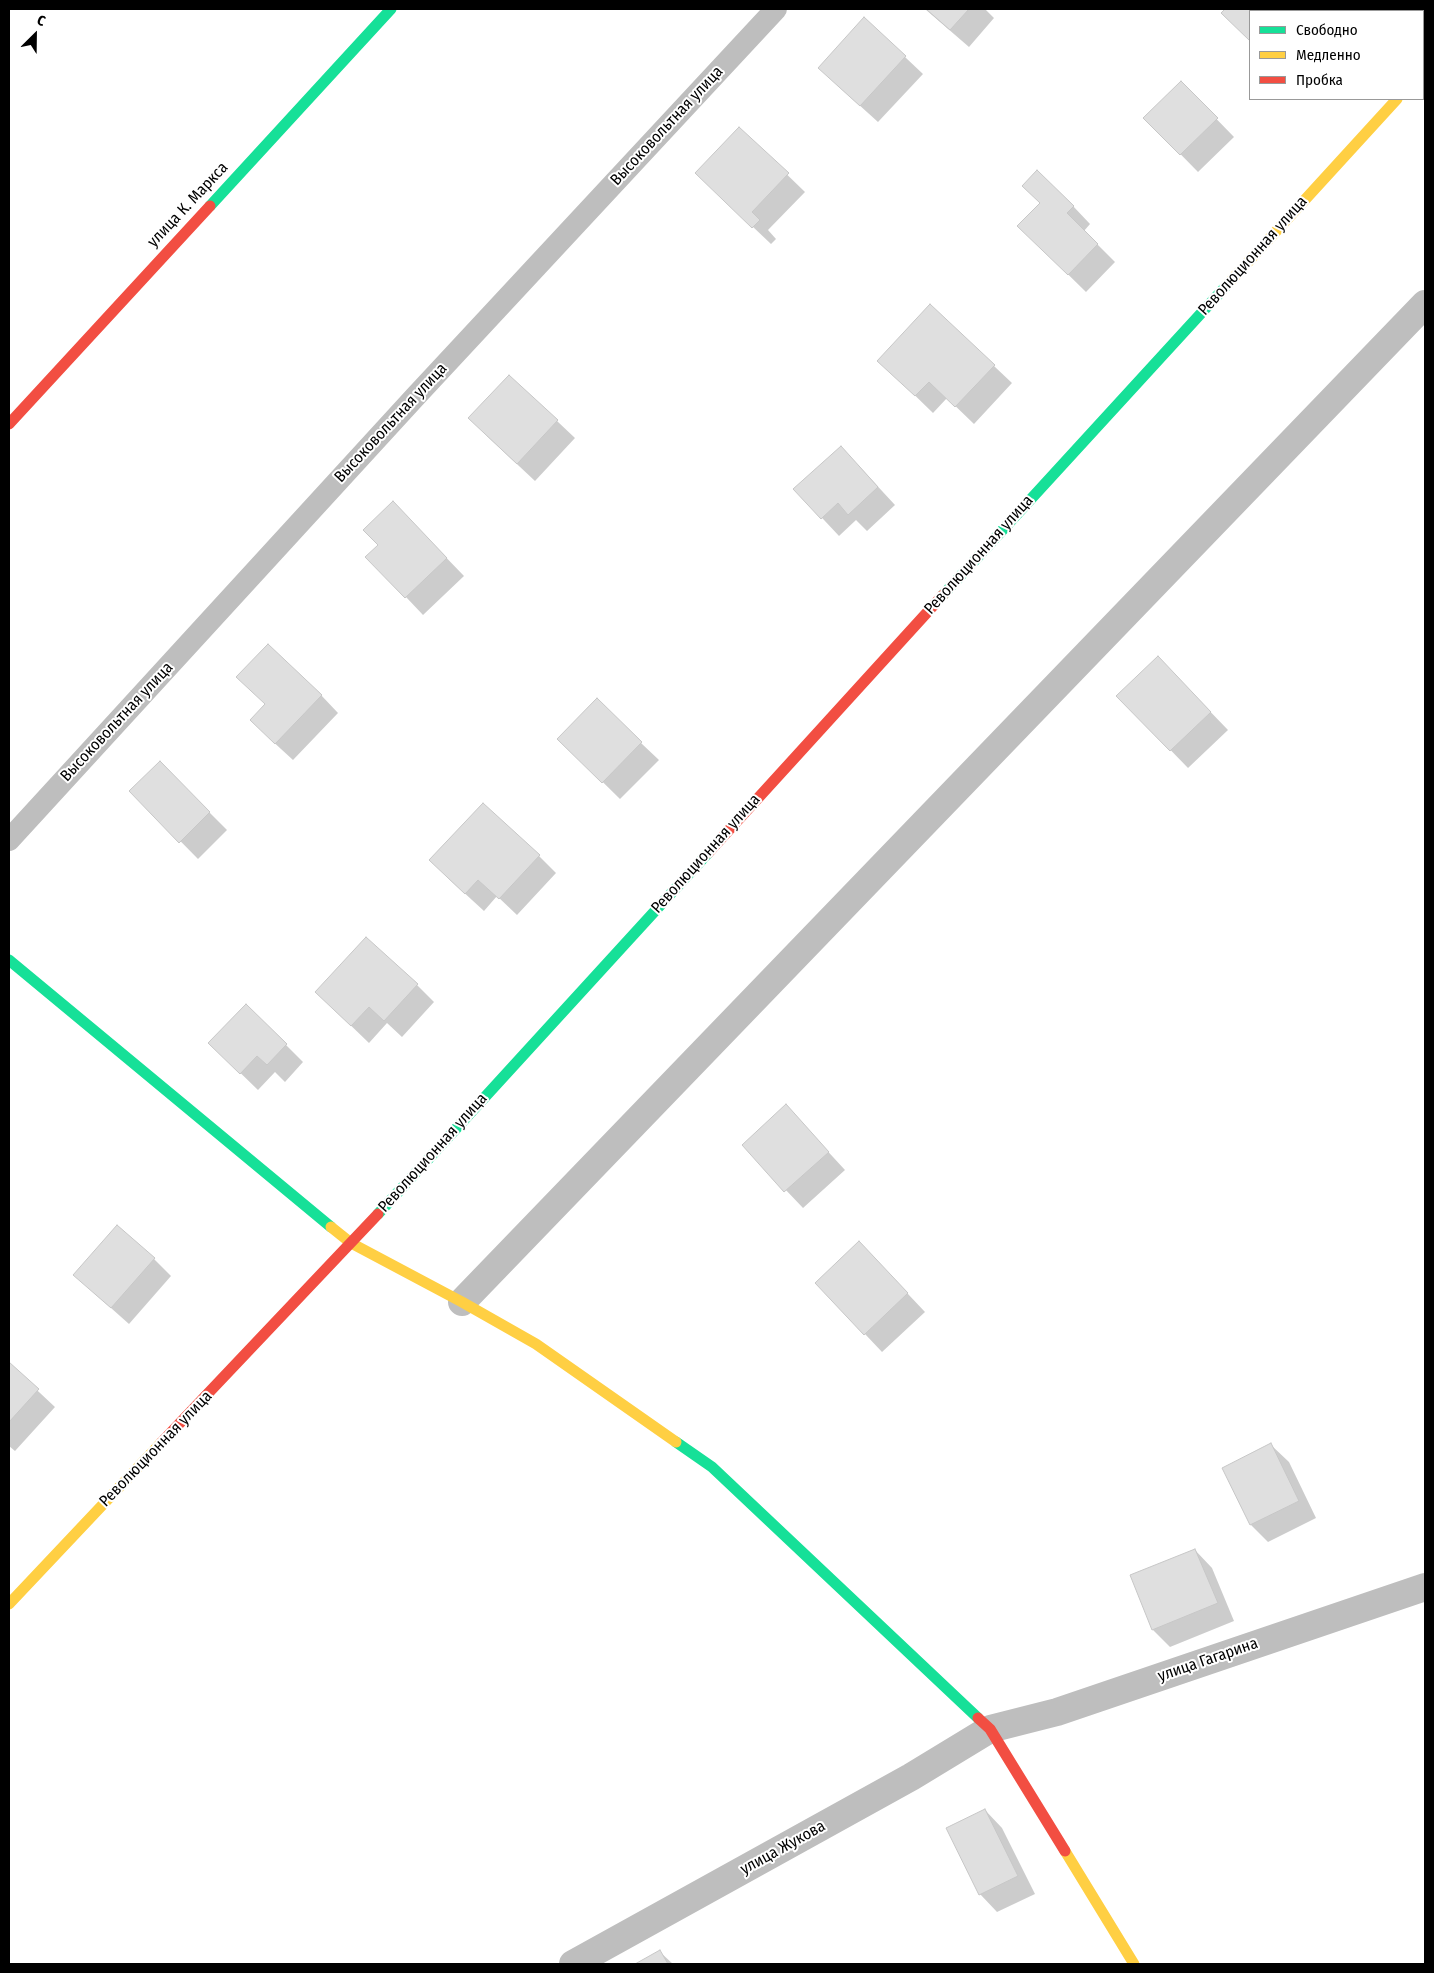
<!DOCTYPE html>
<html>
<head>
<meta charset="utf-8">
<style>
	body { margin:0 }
	#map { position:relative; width:1434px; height:1973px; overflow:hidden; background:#fff; font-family:"Fira Sans Condensed",sans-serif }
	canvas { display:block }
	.frame { position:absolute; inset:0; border:10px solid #000; pointer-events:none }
	.legend { position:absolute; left:1249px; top:10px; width:175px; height:90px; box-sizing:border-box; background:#fff; border:1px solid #999; margin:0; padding:6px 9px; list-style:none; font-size:15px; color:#000 }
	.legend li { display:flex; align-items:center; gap:10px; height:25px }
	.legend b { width:25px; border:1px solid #999 }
	.north { position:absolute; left:10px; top:10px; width:50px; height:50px; -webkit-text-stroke:4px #fff; paint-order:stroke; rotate:23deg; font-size:14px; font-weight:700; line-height:20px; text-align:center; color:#000 }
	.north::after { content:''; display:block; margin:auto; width:18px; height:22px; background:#000; clip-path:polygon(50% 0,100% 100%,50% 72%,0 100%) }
</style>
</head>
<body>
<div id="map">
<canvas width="1434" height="1973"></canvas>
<div class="frame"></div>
<ul class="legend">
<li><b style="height:6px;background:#16e098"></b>Свободно</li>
<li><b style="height:6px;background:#ffcf43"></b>Медленно</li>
<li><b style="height:6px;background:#f24e42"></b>Пробка</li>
</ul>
<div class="north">С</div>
</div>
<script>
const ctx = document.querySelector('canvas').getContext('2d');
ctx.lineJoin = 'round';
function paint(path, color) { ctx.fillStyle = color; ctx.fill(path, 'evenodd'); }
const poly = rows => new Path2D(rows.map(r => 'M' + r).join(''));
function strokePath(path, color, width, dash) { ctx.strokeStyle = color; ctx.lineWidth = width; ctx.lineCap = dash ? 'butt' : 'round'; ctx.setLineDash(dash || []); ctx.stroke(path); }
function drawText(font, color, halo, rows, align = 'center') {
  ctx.font = font + ' "Fira Sans Condensed",sans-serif'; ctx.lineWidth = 4; ctx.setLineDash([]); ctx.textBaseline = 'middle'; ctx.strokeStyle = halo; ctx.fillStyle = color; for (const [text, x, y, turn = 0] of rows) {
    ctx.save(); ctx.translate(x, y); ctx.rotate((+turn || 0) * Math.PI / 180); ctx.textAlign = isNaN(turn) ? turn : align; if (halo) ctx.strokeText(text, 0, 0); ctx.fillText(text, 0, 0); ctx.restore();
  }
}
paint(poly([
	[925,9,985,9,994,18,969,47],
	[1226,9,1327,9,1329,11,1250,11,1250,40,1222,13],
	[905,57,923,74,878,122,837,85],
	[1198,100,1234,137,1198,172,1145,118],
	[739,128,805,192,768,230,776,239,771,244,714,190],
	[1073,206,1090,224,1084,231,1115,262,1086,292,1036,243],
	[994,366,1012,383,974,424,947,398,933,413,897,378],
	[557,421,575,438,535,481,487,436],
	[858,465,895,505,867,531,856,520,839,536,795,489],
	[410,520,464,576,423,615,406,597],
	[1175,675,1228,730,1188,768,1118,696],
	[321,695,338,713,293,760,269,738,266,705],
	[559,739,641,743,659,760,620,799],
	[160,763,227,830,198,859,131,791],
	[539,856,556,873,517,915,497,896,484,911,448,878],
	[417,985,434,1002,402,1037,387,1023,369,1043,316,992],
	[286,1045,303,1062,285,1082,275,1072,258,1090,227,1060],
	[786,1106,845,1170,803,1208,743,1145],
	[154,1259,171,1276,129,1324,93,1292],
	[876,1260,925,1312,882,1352,865,1334],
	[9,1364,55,1407,15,1451,9,1446],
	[1271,1445,1289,1462,1316,1518,1268,1542,1251,1525],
	[1195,1550,1212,1568,1234,1621,1170,1647,1153,1630,1131,1576],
	[985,1810,1002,1828,1035,1894,997,1912,980,1894],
	[660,1952,673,1964,638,1964]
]), '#0003');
const building = poly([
	[926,9,969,9,950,30,926,9],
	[1225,9,1329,9,1331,11,1250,11,1250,41,1221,13,1225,9],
	[864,17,906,56,860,106,818,68,864,17],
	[1181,81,1218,118,1180,155,1143,118,1181,81],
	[739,127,789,173,752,212,760,220,752,228,695,173,739,127],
	[1037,170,1074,206,1067,213,1098,244,1068,275,1017,226,1040,203,1022,186,1037,170],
	[930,304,995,365,955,407,929,382,915,396,877,361,930,304],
	[509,375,558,420,517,464,468,418,509,375],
	[841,446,878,487,848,515,838,503,821,519,793,489,841,446],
	[393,501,447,558,405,598,365,557,378,545,363,530,393,501],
	[268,644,322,695,275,744,250,720,265,704,236,677,268,644],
	[1158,656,1211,712,1170,751,1116,696,1158,656],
	[597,698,642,742,602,783,557,739,597,698],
	[160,761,210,812,179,843,129,791,160,761],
	[483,803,540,855,499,899,478,880,465,894,429,860,483,803],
	[366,937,418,984,384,1021,369,1007,351,1026,315,992,366,937],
	[246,1004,287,1044,267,1065,257,1056,240,1074,208,1043,246,1004],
	[786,1104,829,1152,784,1192,742,1145,786,1104],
	[117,1225,155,1258,111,1308,73,1275,117,1225],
	[859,1241,908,1293,864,1335,815,1283,859,1241],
	[9,1362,39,1389,9,1422,9,1362],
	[1271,1443,1299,1501,1250,1525,1222,1468,1271,1443],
	[1195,1549,1218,1603,1152,1630,1130,1575,1195,1549],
	[985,1809,1018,1876,979,1895,946,1828,985,1809],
	[660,1950,668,1964,635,1964,660,1950]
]);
paint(building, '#dfdfdf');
strokePath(building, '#c7c7c7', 1);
strokePath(poly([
	[9,840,415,397,776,9]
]), '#bebebe', 22);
strokePath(poly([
	[1423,71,1425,68],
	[462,1302,1425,304],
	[573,1964,911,1777,990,1729,1057,1712,1425,1587]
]), '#bebebe', 28);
strokePath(poly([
	[210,206,391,9],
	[943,595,1227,285],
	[9,960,331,1227],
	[378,1214,708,853],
	[676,1442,712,1467,978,1718]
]), '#16e098', 11);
strokePath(poly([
	[1227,285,1397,99],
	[331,1227,351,1243,462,1302,536,1344,676,1442],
	[9,1604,161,1443],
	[1065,1851,1134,1964]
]), '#ffcf43', 11);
strokePath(poly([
	[9,424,210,206],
	[708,853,943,595],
	[161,1443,378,1214],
	[978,1718,990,1729,1065,1851]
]), '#f24e42', 11);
drawText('16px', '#000', '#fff', [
	["Высоковольтная улица",667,126,-47],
	["улица К. Маркса",188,205,-47],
	["Революционная улица",1253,256,-48],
	["Высоковольтная улица",391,423,-47],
	["Революционная улица",979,555,-48],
	["Высоковольтная улица",117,722,-47],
	["Революционная улица",706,854,-48],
	["Революционная улица",433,1153,-48],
	["Революционная улица",156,1449,-46],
	["улица Гагарина",1208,1660,-19],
	["улица Жукова",783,1848,-29]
]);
</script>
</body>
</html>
